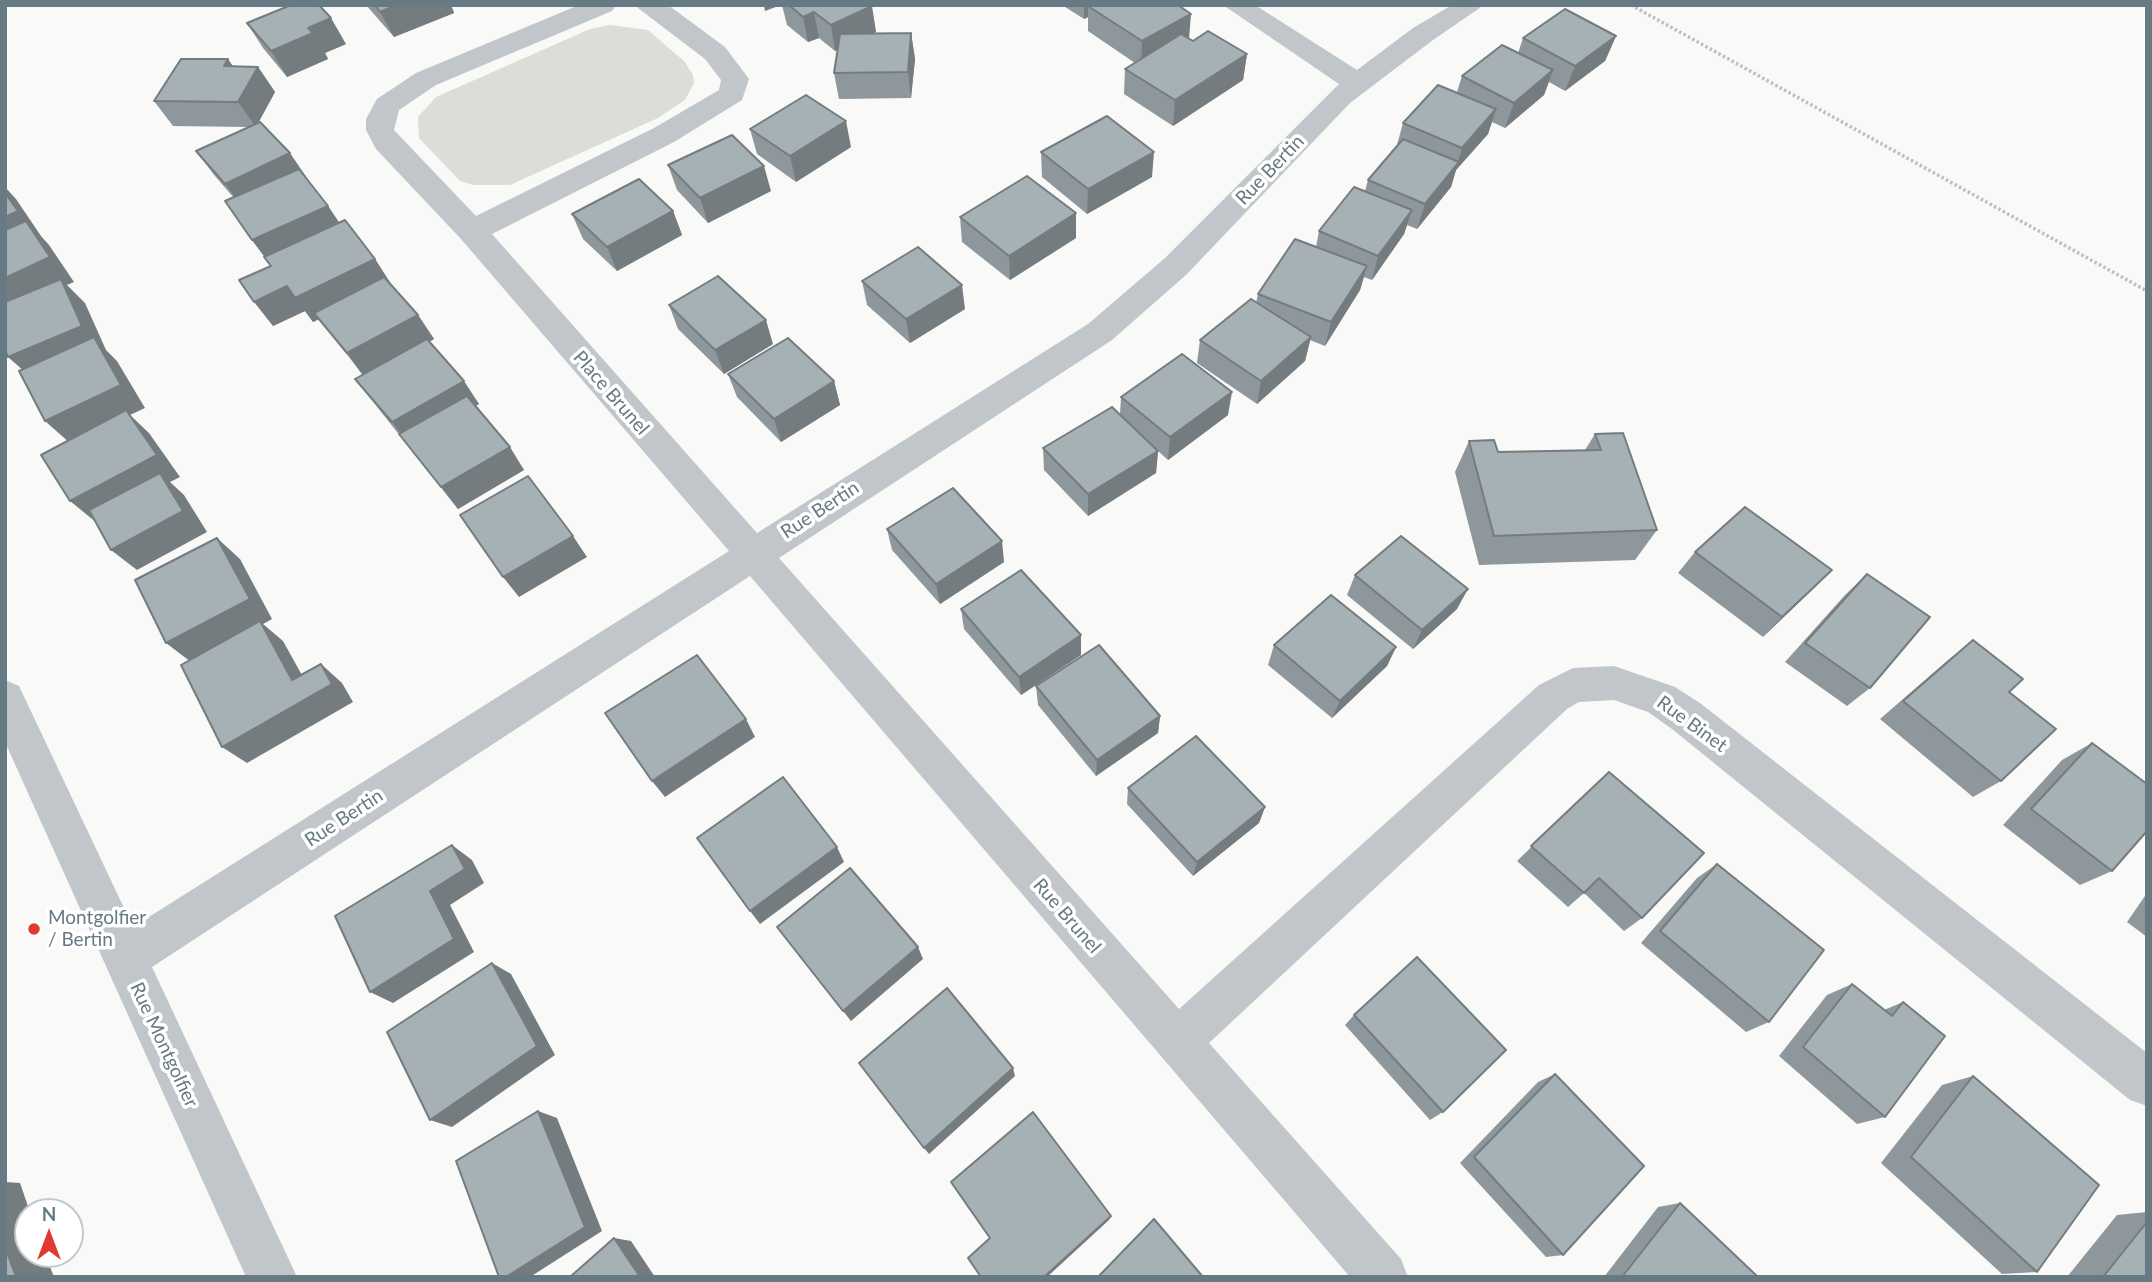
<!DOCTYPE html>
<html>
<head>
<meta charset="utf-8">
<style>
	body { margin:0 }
	#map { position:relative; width:2152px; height:1282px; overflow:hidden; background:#f9f9f7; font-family:Lato,sans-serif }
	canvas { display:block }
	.frame { position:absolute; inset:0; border:7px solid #657a82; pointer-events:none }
	.north { position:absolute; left:14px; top:1198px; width:70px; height:70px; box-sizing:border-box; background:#fff; border:2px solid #c1cacd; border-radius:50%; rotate:0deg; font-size:19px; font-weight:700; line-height:28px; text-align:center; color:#657a82 }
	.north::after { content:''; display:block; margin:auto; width:24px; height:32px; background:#e1392f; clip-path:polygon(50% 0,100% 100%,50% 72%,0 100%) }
</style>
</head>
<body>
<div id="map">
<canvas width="2152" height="1282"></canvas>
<div class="frame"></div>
<div class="north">N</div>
</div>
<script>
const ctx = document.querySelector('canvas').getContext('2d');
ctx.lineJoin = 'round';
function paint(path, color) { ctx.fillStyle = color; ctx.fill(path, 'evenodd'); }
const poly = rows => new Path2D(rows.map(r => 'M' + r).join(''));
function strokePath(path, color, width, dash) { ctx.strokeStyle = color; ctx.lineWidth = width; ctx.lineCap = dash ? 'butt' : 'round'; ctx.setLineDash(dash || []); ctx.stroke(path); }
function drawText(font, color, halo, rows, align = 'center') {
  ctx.font = font + ' Lato,sans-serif'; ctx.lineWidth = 7; ctx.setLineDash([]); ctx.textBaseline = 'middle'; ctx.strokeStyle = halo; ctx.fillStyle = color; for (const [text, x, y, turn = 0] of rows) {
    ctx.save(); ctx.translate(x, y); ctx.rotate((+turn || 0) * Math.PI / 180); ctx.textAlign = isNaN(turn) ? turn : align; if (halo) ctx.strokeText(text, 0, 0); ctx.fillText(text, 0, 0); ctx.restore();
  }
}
paint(poly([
	[610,25,648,30,685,62,693,75,694,83,685,100,658,118,510,185,474,185,460,181,419,138,418,117,436,97,590,29]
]), '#daded6');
strokePath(poly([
	[1631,5,2147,291]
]), '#bbbfc1', 3.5, [2.5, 2.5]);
paint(poly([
	[579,5,616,5,612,11,436,85,399,110,394,130,476,216,654,128,719,90,721,80,705,59,634,5,668,5,725,47,749,79,742,100,674,142,492,234,757,533,1088,324,1165,258,1339,84,1223,5,1255,5,1357,70,1413,28,1452,5,1484,5,1433,40,1350,103,1187,274,1112,340,779,558,1179,1009,1539,685,1573,668,1614,666,1675,687,1700,703,2147,1053,2147,1106,2130,1100,1672,729,1648,712,1614,700,1579,702,1567,709,1209,1043,1401,1259,1408,1277,1350,1277,750,576,152,967,297,1277,246,1277,5,742,5,680,19,686,133,927,729,551,461,239,376,149,366,130,366,119,377,99,416,73,579,5]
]), '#c0c6c9');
paint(poly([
	[366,5,451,5,454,13,394,37],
	[782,5,871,5,876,32,871,34,911,33,915,59,911,98,839,99,834,73,838,50,835,51,819,38,808,42,787,25],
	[1062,5,1178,5,1189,39,1193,41,1247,54,1243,80,1173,126,1124,94,1125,69,1135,63,1088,31,1088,17,1084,19],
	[247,23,346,44,325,53,328,59,287,77,263,48],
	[1616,36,1605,61,1565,91,1549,82,1544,95,1505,128,1492,122,1488,134,1456,170,1451,187,1417,229,1407,225,1404,234,1372,280,1364,277,1360,290,1325,346,1310,340,1305,361,1257,404,1197,363,1200,340,1256,303,1258,294,1316,247,1319,231,1365,191,1368,180,1397,145,1403,123,1457,92,1462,76,1518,53,1523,38],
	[233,66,258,67,275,92,258,123,306,178,328,206,339,223,375,259,391,284,418,315,434,339,429,342,479,404,475,406,524,470,458,509,355,379,363,375,319,319,313,322,305,311,273,326,271,266,252,240,234,198,215,176,196,151,249,127,173,126,154,101],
	[750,129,851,147,796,182,757,154],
	[1041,152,1152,177,1087,214,1042,177],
	[668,165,771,191,708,223,677,190],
	[673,211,682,235,617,271,583,239,572,214],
	[960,217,1076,238,1010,280,962,242],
	[862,281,965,309,910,343,867,305],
	[669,305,773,344,724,374,678,329],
	[728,374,834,381,840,405,781,442,737,397],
	[1121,397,1228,415,1168,460,1158,451,1156,473,1088,516,1044,470,1043,448,1120,414],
	[1595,434,1657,530,1635,560,1479,565,1455,472,1469,441,1498,452,1585,450],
	[887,529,1004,562,940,604,892,550],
	[1695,552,1832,570,1763,637,1678,573],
	[1867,574,1870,688,1847,706,1785,662,1845,595],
	[1355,575,1457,609,1413,649,1347,595],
	[961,609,1081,655,1021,695,964,629],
	[1973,640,2009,692,2001,781,1973,797,1880,719,1948,660],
	[1274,645,1396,647,1387,666,1332,718,1268,665],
	[1036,686,1160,716,1158,733,1096,776,1038,705],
	[2092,743,2112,871,2080,885,2003,825,2062,760],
	[1609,772,1642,918,1624,931,1584,893,1568,907,1517,861],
	[1128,788,1265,807,1259,823,1193,876,1127,804],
	[1717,864,1769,1022,1746,1032,1641,943,1697,878],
	[2147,893,2147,937,2127,922],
	[1852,984,1884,1010,1903,1002,1885,1117,1857,1124,1779,1056,1827,995],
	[1354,1015,1443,1112,1430,1120,1345,1025],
	[1555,1074,1563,1255,1546,1257,1460,1163,1538,1082],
	[1973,1076,2037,1272,2002,1274,1881,1163,1942,1085],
	[1680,1203,1758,1277,1604,1277,1658,1207],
	[2147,1212,2147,1277,2067,1277,2117,1215]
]), '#8e989c');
paint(poly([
	[396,5,451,5,454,13,394,37,380,12],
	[764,5,781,5,765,11],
	[1084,5,1110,5,1088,6,1088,17,1084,19],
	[872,6,876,32,835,51,831,25],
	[814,12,819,38,808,42,803,17],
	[1191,14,1189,39,1141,67,1142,41],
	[331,18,346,44,325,53,328,59,287,77,271,51,308,28],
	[911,33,915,59,911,98,908,72],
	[1616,36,1605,61,1565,91,1575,66],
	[1247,54,1243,80,1173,126,1175,100],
	[228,59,246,85,224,66],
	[258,67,275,92,256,127,238,102],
	[1553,70,1544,95,1505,128,1514,103],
	[1496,109,1488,134,1456,170,1451,187,1417,229,1425,204,1457,165,1462,148],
	[846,121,851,147,796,182,790,156],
	[1154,152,1152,177,1087,214,1088,189],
	[290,153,307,178,244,209,225,184],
	[764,166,771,191,708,223,700,198],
	[5,187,16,199,41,236,49,245,74,282,67,285,85,303,106,350,117,361,145,408,130,415,149,433,180,477,170,482,184,495,207,532,137,570,111,550,97,523,70,501,71,444,45,421,34,380,8,357,5,314],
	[328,206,345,231,271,265,252,240],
	[1412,210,1404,234,1372,280,1378,256],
	[673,211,682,235,617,271,607,247],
	[1076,213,1076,238,1010,280,1009,256],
	[375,259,391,284,313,322,305,311,273,326,254,302,287,286],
	[1367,266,1360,290,1325,346,1331,322],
	[962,285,965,309,910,343,906,319],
	[418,315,434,339,364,377,347,353],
	[766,320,773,344,724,374,715,350],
	[1311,337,1305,361,1257,404,1261,381],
	[464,381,479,404,409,445,392,422],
	[834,381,840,405,781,442,774,419],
	[1232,392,1228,415,1168,460,1170,437],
	[510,447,524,470,458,509,441,487],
	[1158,451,1156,473,1088,516,1088,494],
	[573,536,587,557,519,597,503,577],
	[217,538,240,559,272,619,263,624,283,641,313,695,321,664,342,683,353,702,247,763,222,747,191,662,166,643],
	[1002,541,1004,562,940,604,936,584],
	[1832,570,1811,591,1763,637,1782,617],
	[1468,589,1457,609,1413,649,1422,630],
	[1081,635,1081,655,1021,695,1019,677],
	[1396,647,1387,666,1332,718,1340,701],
	[1160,716,1158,733,1096,776,1097,760],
	[746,719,755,737,665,797,652,781],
	[1265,807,1259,823,1193,876,1197,862],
	[452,845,472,860,484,883,450,905,474,952,393,1003,370,992,430,891],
	[837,847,844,862,760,924,750,911],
	[918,947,923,959,851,1021,843,1011],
	[492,963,511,974,555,1055,452,1127,430,1120],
	[1013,1068,1015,1076,929,1154,924,1148],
	[538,1111,557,1118,602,1231,530,1277,506,1277],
	[5,1182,20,1183,30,1212,28,1212,28,1254,45,1254,54,1277,16,1277,5,1247],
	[1111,1216,1109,1220,1047,1277,1044,1277],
	[614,1238,631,1241,655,1277,640,1277]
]), '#747c7f');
const building = poly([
	[291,5,319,5,331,18,308,28,313,33,271,51,247,23,291,5],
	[375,5,396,5,380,12,375,5],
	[789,5,871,5,872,6,831,25,814,12,803,17,789,5],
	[1178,5,1191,14,1142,41,1088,6,1178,5],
	[1565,9,1616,36,1575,66,1523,38,1565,9],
	[1208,31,1247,54,1175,100,1125,69,1181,34,1193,41,1208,31],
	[911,33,908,72,834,73,840,34,911,33],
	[1502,45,1553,70,1514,103,1462,76,1502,45],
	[181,59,228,59,224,66,258,67,238,102,154,101,181,59],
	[1438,85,1496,109,1462,148,1403,123,1438,85],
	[806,95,846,121,790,156,750,129,806,95],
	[1107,116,1154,152,1088,189,1041,152,1107,116],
	[260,122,290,153,225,184,196,151,260,122],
	[732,135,764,166,700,198,668,165,732,135],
	[1403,139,1459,162,1425,204,1368,180,1403,139],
	[299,169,328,206,252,240,225,201,299,169],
	[1027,176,1076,213,1009,256,960,217,1027,176],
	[639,179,673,211,607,247,572,214,639,179],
	[1354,187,1412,210,1378,256,1319,231,1354,187],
	[5,193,18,211,5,217,5,193],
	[345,220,375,259,295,298,287,286,254,302,239,280,271,266,264,257,345,220],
	[26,221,50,257,5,278,5,230,26,221],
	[1295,239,1367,266,1331,322,1258,294,1295,239],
	[918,247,962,285,906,319,862,281,918,247],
	[718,276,766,320,715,350,669,305,718,276],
	[384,277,418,315,347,353,314,313,384,277],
	[61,279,82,326,8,357,5,350,5,302,61,279],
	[1251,299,1311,337,1261,381,1200,340,1251,299],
	[94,337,121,385,45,421,19,371,94,337],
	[788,338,834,381,774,419,728,374,788,338],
	[427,339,464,381,392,422,355,379,427,339],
	[1182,354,1232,392,1170,437,1121,397,1182,354],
	[467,396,510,447,441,487,399,434,467,396],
	[1112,407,1158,451,1088,494,1043,448,1112,407],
	[126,410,157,455,70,501,41,455,126,410],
	[1623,433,1657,530,1494,536,1469,441,1494,440,1498,452,1601,450,1595,434,1623,433],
	[160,473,183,511,111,550,89,510,160,473],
	[528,476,573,536,503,577,460,515,528,476],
	[953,488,1002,541,936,584,887,529,953,488],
	[1745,507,1832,570,1782,617,1695,552,1745,507],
	[1401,536,1468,589,1422,630,1355,575,1401,536],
	[217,538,250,599,166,643,135,580,217,538],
	[1021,570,1081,635,1019,677,961,609,1021,570],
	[1867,574,1930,617,1870,688,1805,643,1867,574],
	[1331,595,1396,647,1340,701,1274,645,1331,595],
	[260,621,292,680,321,664,332,684,222,747,181,665,260,621],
	[1973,640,2023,679,2009,692,2056,729,2001,781,1903,701,1973,640],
	[1099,645,1160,716,1097,760,1036,686,1099,645],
	[697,655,746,719,652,781,605,713,697,655],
	[1196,736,1265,807,1197,862,1128,788,1196,736],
	[2092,743,2147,784,2147,831,2112,871,2031,809,2092,743],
	[1609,772,1704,853,1642,918,1599,878,1584,893,1531,846,1609,772],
	[783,777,837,847,750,911,697,838,783,777],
	[452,845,465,869,430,891,454,939,370,992,335,916,452,845],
	[1717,864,1824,950,1769,1022,1660,931,1717,864],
	[850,868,918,947,843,1011,777,927,850,868],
	[1417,957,1506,1050,1443,1112,1354,1015,1417,957],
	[492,963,537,1046,430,1120,387,1032,492,963],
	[1852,984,1892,1016,1903,1002,1945,1036,1885,1117,1803,1047,1852,984],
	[947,988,1013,1068,924,1148,859,1063,947,988],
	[1555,1074,1644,1166,1563,1255,1474,1157,1555,1074],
	[1973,1076,2099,1185,2037,1272,1911,1157,1973,1076],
	[538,1111,585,1227,506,1277,499,1277,456,1161,538,1111],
	[1033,1112,1111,1216,1044,1277,981,1277,968,1258,990,1238,951,1182,1033,1112],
	[1680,1203,1758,1277,1622,1277,1680,1203],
	[1154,1219,1203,1277,1098,1277,1154,1219],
	[2147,1222,2147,1277,2103,1277,2147,1222],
	[614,1238,640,1277,570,1277,614,1238],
	[5,1247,16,1277,5,1277,5,1247]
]);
paint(building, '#a5b1b5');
strokePath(building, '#747c7f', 2);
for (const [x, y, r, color] of [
	[34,929,7,"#e1392f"]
]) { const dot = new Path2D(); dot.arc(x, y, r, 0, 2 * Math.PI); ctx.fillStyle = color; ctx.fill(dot); strokePath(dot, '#fff', 2.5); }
drawText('19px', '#657a82', '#fff', [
	["Rue Bertin",1270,170,-46],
	["Place Brunel",611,393,49],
	["Rue Bertin",820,510,-33],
	["Rue Binet",1692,724,36],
	["Rue Bertin",344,818,-33],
	["Rue Brunel",1067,916,49],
	["Rue Montgolfier",164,1045,65]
]);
drawText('19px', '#657a82', '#fff', [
	["Montgolfier",48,918],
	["/ Bertin",48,940]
], 'left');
</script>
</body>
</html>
